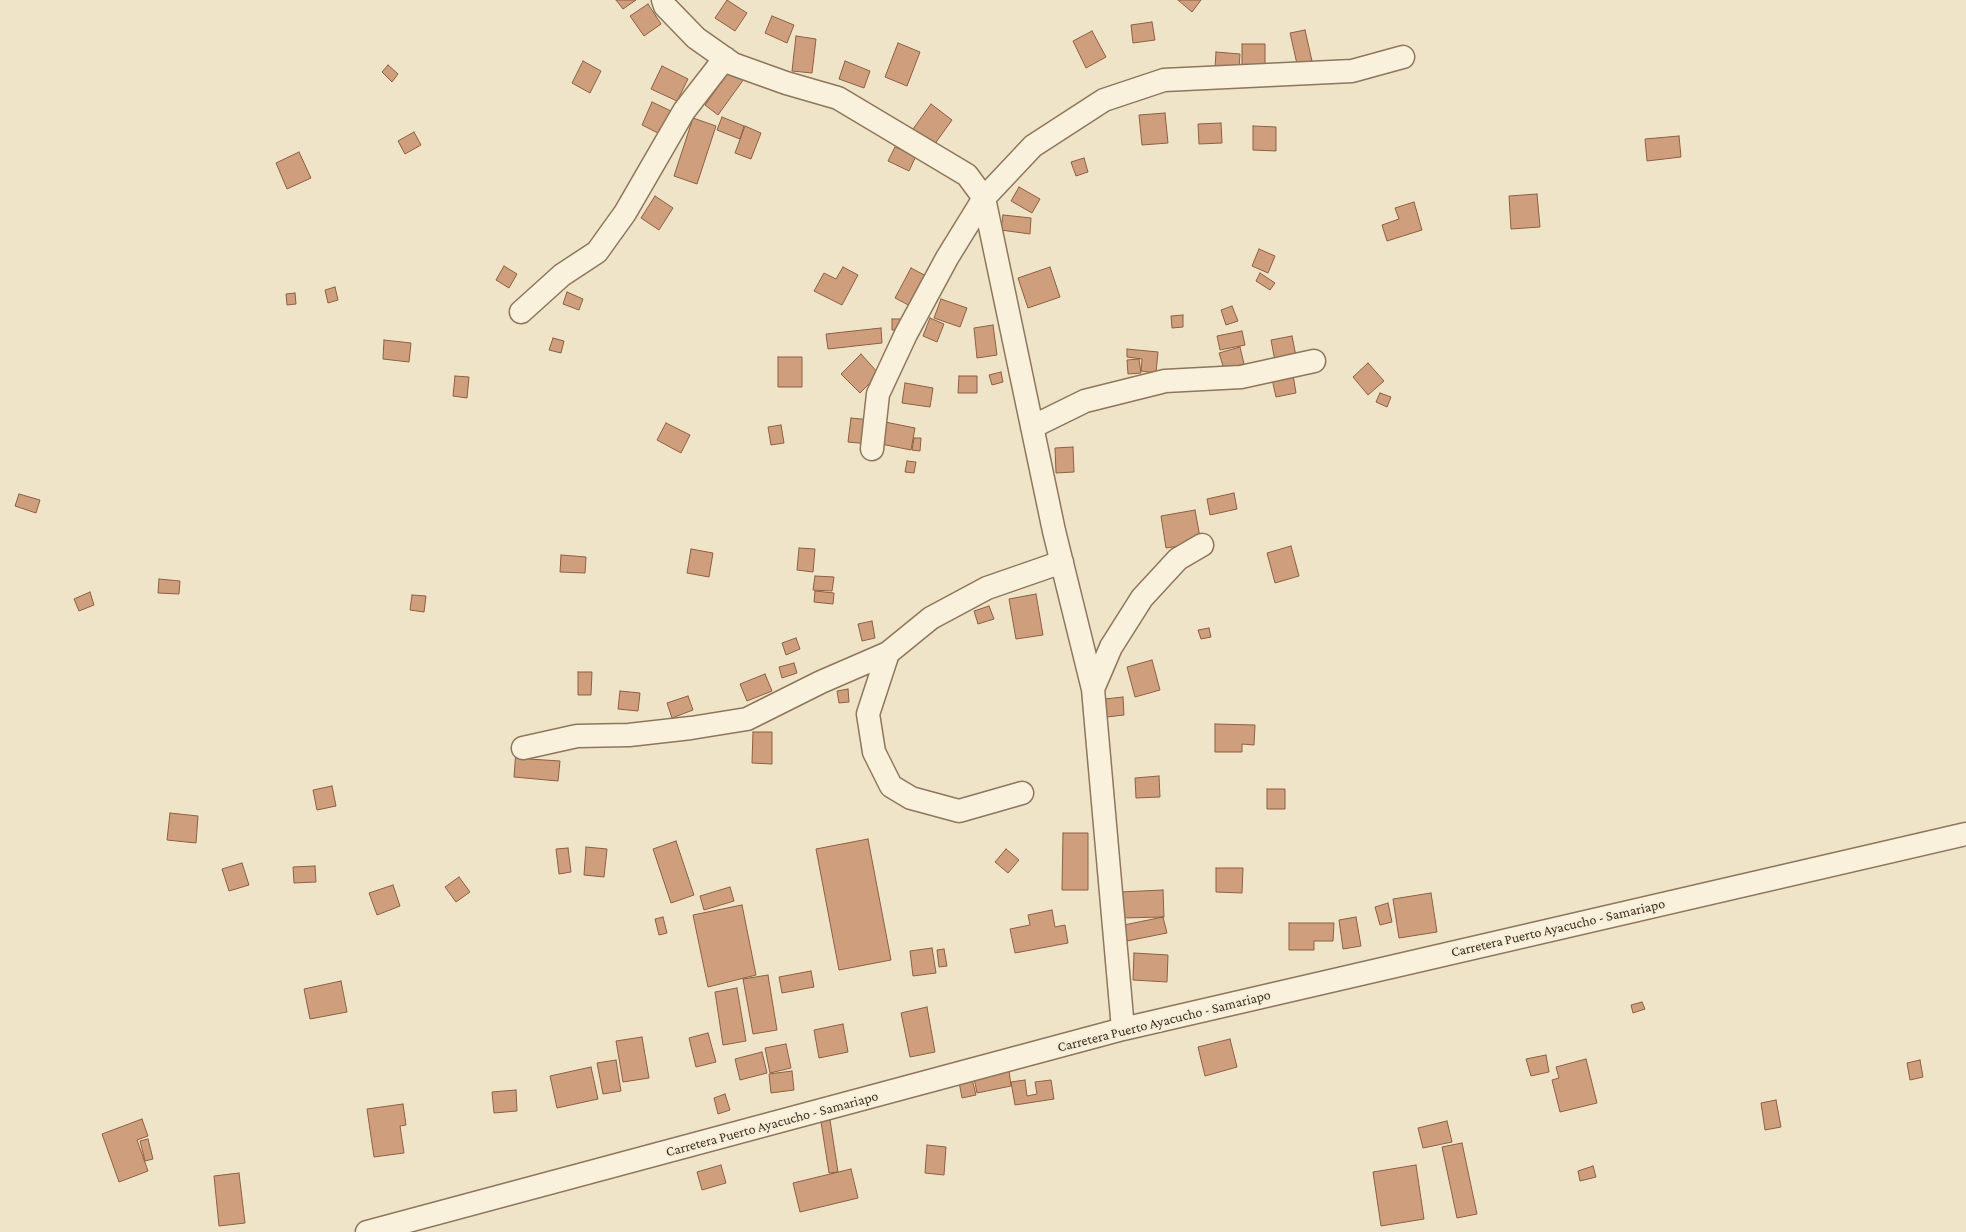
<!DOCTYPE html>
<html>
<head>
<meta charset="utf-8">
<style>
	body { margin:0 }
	canvas { display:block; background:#f0e4c8 }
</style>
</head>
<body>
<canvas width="1966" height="1232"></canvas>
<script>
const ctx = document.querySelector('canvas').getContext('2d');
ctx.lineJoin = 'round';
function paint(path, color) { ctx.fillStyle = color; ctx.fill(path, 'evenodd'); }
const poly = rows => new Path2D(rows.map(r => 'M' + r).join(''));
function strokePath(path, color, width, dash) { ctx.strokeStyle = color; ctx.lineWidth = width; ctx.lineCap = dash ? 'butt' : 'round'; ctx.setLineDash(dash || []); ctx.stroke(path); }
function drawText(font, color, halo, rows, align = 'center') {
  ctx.font = font + ' "Crimson Pro",serif'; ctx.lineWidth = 4.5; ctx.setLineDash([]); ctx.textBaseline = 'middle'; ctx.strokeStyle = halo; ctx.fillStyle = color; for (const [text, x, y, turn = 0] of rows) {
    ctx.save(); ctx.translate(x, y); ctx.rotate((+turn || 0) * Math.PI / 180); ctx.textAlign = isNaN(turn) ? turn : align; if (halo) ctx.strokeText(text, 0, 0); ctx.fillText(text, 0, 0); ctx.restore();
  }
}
const building = poly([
	[616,0,636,0,623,9,616,0],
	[727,0,747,13,735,31,715,18,727,0],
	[1178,0,1201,0,1192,12,1178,0],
	[648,4,661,24,644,36,630,16,648,4],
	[772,16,794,25,787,43,765,33,772,16],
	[1152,22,1155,40,1133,43,1131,25,1152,22],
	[1305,30,1312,61,1297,64,1290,33,1305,30],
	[1092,31,1106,57,1086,68,1073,41,1092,31],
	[796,36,816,39,812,73,792,71,796,36],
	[898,43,920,52,907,86,885,77,898,43],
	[1242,44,1265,44,1265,65,1242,65,1242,44],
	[1216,52,1240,54,1239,69,1215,68,1216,52],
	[583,61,601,71,590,93,572,83,583,61],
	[845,61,870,71,864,88,839,79,845,61],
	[388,65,398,74,392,82,382,72,388,65],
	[662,66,688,79,677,101,651,89,662,66],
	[730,70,744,79,718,115,705,105,730,70],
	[652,102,671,111,660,134,642,125,652,102],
	[931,104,952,120,934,145,913,129,931,104],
	[1165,113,1168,143,1142,145,1139,115,1165,113],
	[722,117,744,126,740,139,717,130,722,117],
	[693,118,716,126,697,184,674,176,693,118],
	[1221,123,1222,143,1199,144,1198,124,1221,123],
	[745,126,761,133,751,159,735,153,745,126],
	[1253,126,1276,127,1276,151,1253,150,1253,126],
	[414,132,421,145,405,154,398,141,414,132],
	[1679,136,1681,157,1647,161,1645,139,1679,136],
	[895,147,916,156,909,171,888,161,895,147],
	[299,152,311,178,287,189,276,163,299,152],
	[1084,158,1088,172,1076,176,1071,162,1084,158],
	[1019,187,1040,199,1032,213,1011,201,1019,187],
	[1537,194,1540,227,1511,229,1509,196,1537,194],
	[655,196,673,208,659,230,641,218,655,196],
	[1414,202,1422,230,1387,241,1382,225,1399,219,1395,208,1414,202],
	[1003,215,1031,218,1030,234,1001,230,1003,215],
	[1259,249,1275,256,1268,273,1252,266,1259,249],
	[504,266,517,274,509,288,496,280,504,266],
	[843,267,858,275,842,305,814,291,824,273,836,279,843,267],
	[1050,267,1060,297,1028,308,1018,278,1050,267],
	[911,268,932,279,916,309,895,298,911,268],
	[1260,273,1275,283,1270,290,1256,281,1260,273],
	[335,287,338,300,328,303,325,290,335,287],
	[567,292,583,299,579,310,563,304,567,292],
	[295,293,296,304,287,305,286,294,295,293],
	[941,299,967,308,960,327,934,318,941,299],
	[1232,306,1238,321,1226,325,1221,310,1232,306],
	[1183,315,1183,327,1172,328,1171,316,1183,315],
	[930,318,944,324,937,342,923,336,930,318],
	[892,319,905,319,904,331,892,330,892,319],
	[993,325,997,355,977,358,974,328,993,325],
	[881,328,882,343,828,349,826,334,881,328],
	[1242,331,1245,345,1220,350,1217,336,1242,331],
	[1292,336,1297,361,1276,366,1271,340,1292,336],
	[553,338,564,341,561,353,549,350,553,338],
	[384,340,411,343,409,362,383,359,384,340],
	[1240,347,1244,364,1224,369,1219,353,1240,347],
	[1127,349,1158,352,1156,373,1141,371,1142,359,1127,357,1127,349],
	[861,354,879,374,860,393,841,374,861,354],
	[778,357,802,357,802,387,778,387,778,357],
	[1139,359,1141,373,1128,374,1127,360,1139,359],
	[1368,363,1384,381,1368,395,1353,377,1368,363],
	[1001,372,1003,382,992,385,989,375,1001,372],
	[1293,375,1296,393,1276,397,1272,379,1293,375],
	[455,376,469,377,467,398,453,396,455,376],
	[959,376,977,376,977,393,958,393,959,376],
	[905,383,933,388,930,407,902,403,905,383],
	[1380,393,1391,397,1387,407,1376,402,1380,393],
	[851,418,871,420,869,444,848,442,851,418],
	[885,422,915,428,911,450,881,444,885,422],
	[666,423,690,435,681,453,657,440,666,423],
	[781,425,784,443,771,445,768,427,781,425],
	[914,438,921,438,920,451,912,450,914,438],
	[1073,447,1074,472,1056,473,1055,448,1073,447],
	[907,461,916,462,914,473,905,472,907,461],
	[1234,493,1237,509,1210,515,1207,499,1234,493],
	[19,494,40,500,36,513,15,506,19,494],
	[1195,510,1201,543,1166,548,1161,516,1195,510],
	[1291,546,1299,576,1275,583,1267,553,1291,546],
	[799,548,815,549,813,572,797,570,799,548],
	[691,549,713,553,709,577,687,573,691,549],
	[561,555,586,557,585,573,560,572,561,555],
	[815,576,834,577,832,591,813,590,815,576],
	[159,579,180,581,179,594,158,593,159,579],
	[815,591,834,593,833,604,814,602,815,591],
	[90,592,94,605,79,611,74,599,90,592],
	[1036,594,1043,635,1016,639,1009,599,1036,594],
	[412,595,426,596,424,612,410,610,412,595],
	[989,606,994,619,978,624,974,611,989,606],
	[872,621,875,638,862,641,858,624,872,621],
	[1209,628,1211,637,1201,639,1198,630,1209,628],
	[796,638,800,649,786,655,782,643,796,638],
	[1152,660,1160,690,1135,697,1127,667,1152,660],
	[794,663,797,673,782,678,779,667,794,663],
	[578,672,592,672,591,695,578,695,578,672],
	[765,674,772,691,747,701,740,684,765,674],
	[848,689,849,702,839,703,837,691,848,689],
	[620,691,640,693,638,711,618,709,620,691],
	[688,696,693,710,672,718,667,703,688,696],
	[1123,697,1124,715,1107,717,1105,699,1123,697],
	[1215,724,1255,725,1254,745,1242,744,1242,752,1215,752,1215,724],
	[753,732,772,732,772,764,752,763,753,732],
	[516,750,530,751,529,759,560,761,558,781,514,777,516,750],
	[1159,776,1160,797,1136,798,1135,778,1159,776],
	[332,786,336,806,317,810,313,790,332,786],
	[1267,789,1285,789,1285,809,1267,809,1267,789],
	[170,813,198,816,196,843,167,840,170,813],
	[1063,833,1088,833,1088,890,1062,890,1063,833],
	[868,839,891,960,839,970,816,849,868,839],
	[676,841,694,895,671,903,653,849,676,841],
	[586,847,607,849,604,877,584,875,586,847],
	[568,848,571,872,559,874,556,849,568,848],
	[1006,849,1019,860,1008,873,995,862,1006,849],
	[242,863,249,885,229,891,222,869,242,863],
	[315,866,316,882,294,883,293,867,315,866],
	[1216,868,1243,868,1242,893,1216,892,1216,868],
	[459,877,470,892,456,902,445,887,459,877],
	[393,885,400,906,377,915,369,893,393,885],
	[730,887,734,901,704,910,700,896,730,887],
	[1163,890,1164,917,1121,918,1120,892,1163,890],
	[1431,893,1437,932,1399,938,1393,899,1431,893],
	[1388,903,1392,922,1380,925,1375,907,1388,903],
	[742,905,756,975,708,987,693,915,742,905],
	[1052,910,1055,927,1065,925,1068,943,1015,953,1010,929,1030,925,1028,915,1052,910],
	[663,917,667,933,659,935,655,919,663,917],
	[1163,917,1167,933,1127,941,1124,925,1163,917],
	[1356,917,1361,946,1343,949,1339,920,1356,917],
	[1289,923,1334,923,1333,941,1314,941,1314,950,1289,950,1289,923],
	[932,948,936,973,913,976,910,951,932,948],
	[944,949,947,966,939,967,937,950,944,949],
	[1134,953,1168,955,1167,982,1133,980,1134,953],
	[811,971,814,987,782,993,779,977,811,971],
	[768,975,777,1030,753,1034,743,979,768,975],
	[341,981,347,1012,310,1019,304,989,341,981],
	[737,988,746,1041,723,1045,715,992,737,988],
	[1642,1002,1645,1009,1633,1013,1631,1005,1642,1002],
	[927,1007,935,1052,910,1057,901,1013,927,1007],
	[843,1024,848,1052,819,1058,814,1030,843,1024],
	[708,1033,716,1062,696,1067,689,1038,708,1033],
	[642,1037,649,1078,623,1082,616,1041,642,1037],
	[1230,1039,1237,1067,1205,1076,1198,1047,1230,1039],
	[786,1044,791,1068,770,1073,765,1048,786,1044],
	[762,1052,767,1073,740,1080,735,1059,762,1052],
	[1546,1055,1549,1072,1531,1076,1526,1059,1546,1055],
	[1586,1059,1597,1103,1560,1112,1552,1080,1559,1078,1556,1067,1586,1059],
	[616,1060,621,1091,603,1094,597,1063,616,1060],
	[1920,1060,1923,1077,1910,1080,1907,1063,1920,1060],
	[591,1067,598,1099,557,1108,550,1076,591,1067],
	[1009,1070,1011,1086,977,1093,974,1078,1009,1070],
	[792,1071,794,1090,771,1093,769,1074,792,1071],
	[972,1079,976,1095,962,1098,959,1082,972,1079],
	[1025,1080,1027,1096,1037,1094,1035,1082,1051,1080,1054,1099,1015,1105,1011,1082,1025,1080],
	[516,1090,517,1111,494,1113,492,1092,516,1090],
	[725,1094,730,1110,718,1114,714,1098,725,1094],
	[1776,1100,1781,1127,1765,1130,1761,1103,1776,1100],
	[403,1104,406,1125,400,1126,404,1153,374,1157,367,1109,403,1104],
	[142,1119,148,1136,137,1140,148,1171,119,1182,102,1134,142,1119],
	[830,1120,838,1172,829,1173,821,1122,830,1120],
	[1447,1121,1452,1142,1423,1148,1418,1128,1447,1121],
	[148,1139,153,1159,145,1161,140,1141,148,1139],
	[1462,1143,1477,1214,1457,1218,1442,1147,1462,1143],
	[927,1145,946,1147,944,1175,925,1173,927,1145],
	[721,1165,726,1183,702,1190,697,1172,721,1165],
	[1416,1165,1424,1219,1381,1226,1373,1172,1416,1165],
	[1593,1166,1596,1177,1580,1181,1578,1171,1593,1166],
	[851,1169,858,1198,800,1212,793,1183,851,1169],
	[239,1173,245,1223,219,1226,214,1176,239,1173]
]);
paint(building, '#cf9f7d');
strokePath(building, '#8d5f41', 1);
const minor = poly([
	[663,0,665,6,696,38,733,64,786,83,838,98,967,175,984,198,1054,531,1093,689,1123,1029],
	[521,312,562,275,597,252,625,213,684,111,725,58],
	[1032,427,1085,401,1165,381,1241,377,1314,361],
	[872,449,878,394,906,334,947,258,984,198,1033,146,1104,100,1164,80,1352,71,1403,57],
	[1093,689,1111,647,1142,598,1178,559,1202,545],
	[523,748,577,736,629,735,691,728,747,719,821,682,888,653],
	[1022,793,959,811,911,798,891,786,874,752,868,714,888,653,931,618,987,588,1062,562],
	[367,1232,1123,1029,1966,834]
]);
strokePath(minor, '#8d765c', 25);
strokePath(minor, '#faf1dc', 22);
drawText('14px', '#3d2e20', '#f7eed8', [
	["Carretera Puerto Ayacucho - Samariapo",1558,928,-13],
	["Carretera Puerto Ayacucho - Samariapo",1164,1021,-14],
	["Carretera Puerto Ayacucho - Samariapo",772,1124,-15]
]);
</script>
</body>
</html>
